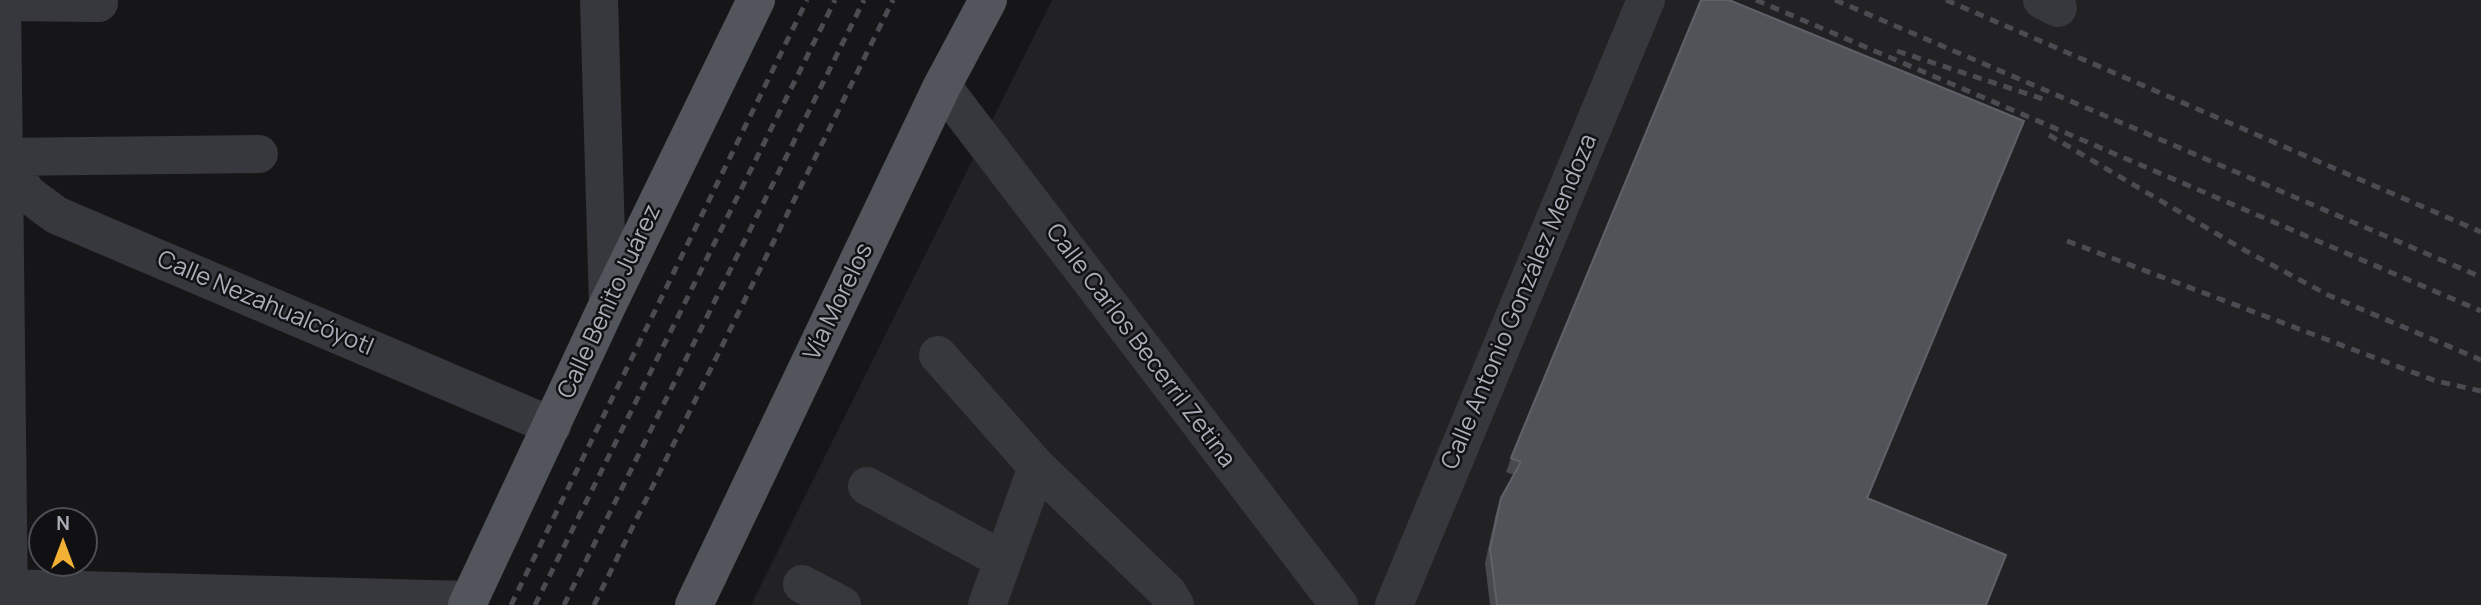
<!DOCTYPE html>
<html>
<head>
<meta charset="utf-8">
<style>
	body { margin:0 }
	#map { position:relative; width:2481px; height:605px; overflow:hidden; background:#161618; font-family:Manrope,sans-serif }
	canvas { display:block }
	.north { position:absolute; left:28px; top:507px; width:70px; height:70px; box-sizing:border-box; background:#111113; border:2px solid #4d4f55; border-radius:50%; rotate:0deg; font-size:19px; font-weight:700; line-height:28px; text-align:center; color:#a8adb8 }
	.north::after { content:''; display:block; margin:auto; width:24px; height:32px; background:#f2b134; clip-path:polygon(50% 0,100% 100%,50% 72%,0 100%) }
</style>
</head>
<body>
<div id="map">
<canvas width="2481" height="605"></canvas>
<div class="north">N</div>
</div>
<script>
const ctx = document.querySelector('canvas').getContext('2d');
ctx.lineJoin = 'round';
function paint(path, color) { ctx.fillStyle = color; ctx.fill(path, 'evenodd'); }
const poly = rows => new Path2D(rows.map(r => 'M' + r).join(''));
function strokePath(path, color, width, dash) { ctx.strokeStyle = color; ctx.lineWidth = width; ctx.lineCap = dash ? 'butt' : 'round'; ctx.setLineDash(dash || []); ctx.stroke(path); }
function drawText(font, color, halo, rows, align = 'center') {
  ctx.font = font + ' Manrope,sans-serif'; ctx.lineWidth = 5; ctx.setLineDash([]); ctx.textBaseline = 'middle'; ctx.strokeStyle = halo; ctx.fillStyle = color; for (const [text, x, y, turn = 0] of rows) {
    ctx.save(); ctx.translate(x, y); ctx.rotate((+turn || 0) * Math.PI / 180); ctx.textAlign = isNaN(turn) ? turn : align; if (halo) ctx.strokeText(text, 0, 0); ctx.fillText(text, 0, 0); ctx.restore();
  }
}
paint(poly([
	[1052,0,2481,0,2481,605,751,605]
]), '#222225');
strokePath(poly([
	[2,0,9,605],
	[599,0,608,304],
	[2042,0,2058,8],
	[2,2,99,3],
	[942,86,1339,605],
	[0,155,28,194,56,215,552,426],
	[2,157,259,154],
	[938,355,1037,467,1168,593,1175,605],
	[867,486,1003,560],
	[802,584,842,605],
	[0,588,470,600],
	[987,605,1037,467],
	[1394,605,1646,0]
]), '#37383d', 38);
strokePath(poly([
	[467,605,608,304,756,0],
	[694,605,942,86,988,0]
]), '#53555c', 38);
strokePath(poly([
	[1756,0,2481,311],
	[1835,0,2481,277],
	[1946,0,2481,232],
	[1897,51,2046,100],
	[2049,135,2246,251,2328,295,2481,360],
	[2067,241,2436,381,2481,391],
	[511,605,807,0],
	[535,605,835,0],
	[564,605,864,0],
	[594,605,893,0]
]), '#4a4c52', 5, [9, 7]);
paint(poly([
	[2024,121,1868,498,2001,569,1986,605,1490,605,1485,563,1496,513,1501,498,1514,475,1506,472,1511,458]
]), '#47494d');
paint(poly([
	[2024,121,2019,135,1862,512,1867,498]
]), '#2f3033');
const building = poly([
	[1701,0,1729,0,2024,121,1867,498,2006,555,1986,605,1497,605,1490,549,1501,498,1521,462,1511,458,1701,0]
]);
paint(building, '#525359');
strokePath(building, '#5f6168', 2);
drawText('24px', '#a8adb8', '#111113', [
	["Calle Benito Juárez",610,302,-65],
	["Vía Morelos",839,302,-64],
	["Calle Antonio González Mendoza",1520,302,-67],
	["Calle Nezahualcóyotl",265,304,23],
	["Calle Carlos Becerril Zetina",1140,346,53]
]);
</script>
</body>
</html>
